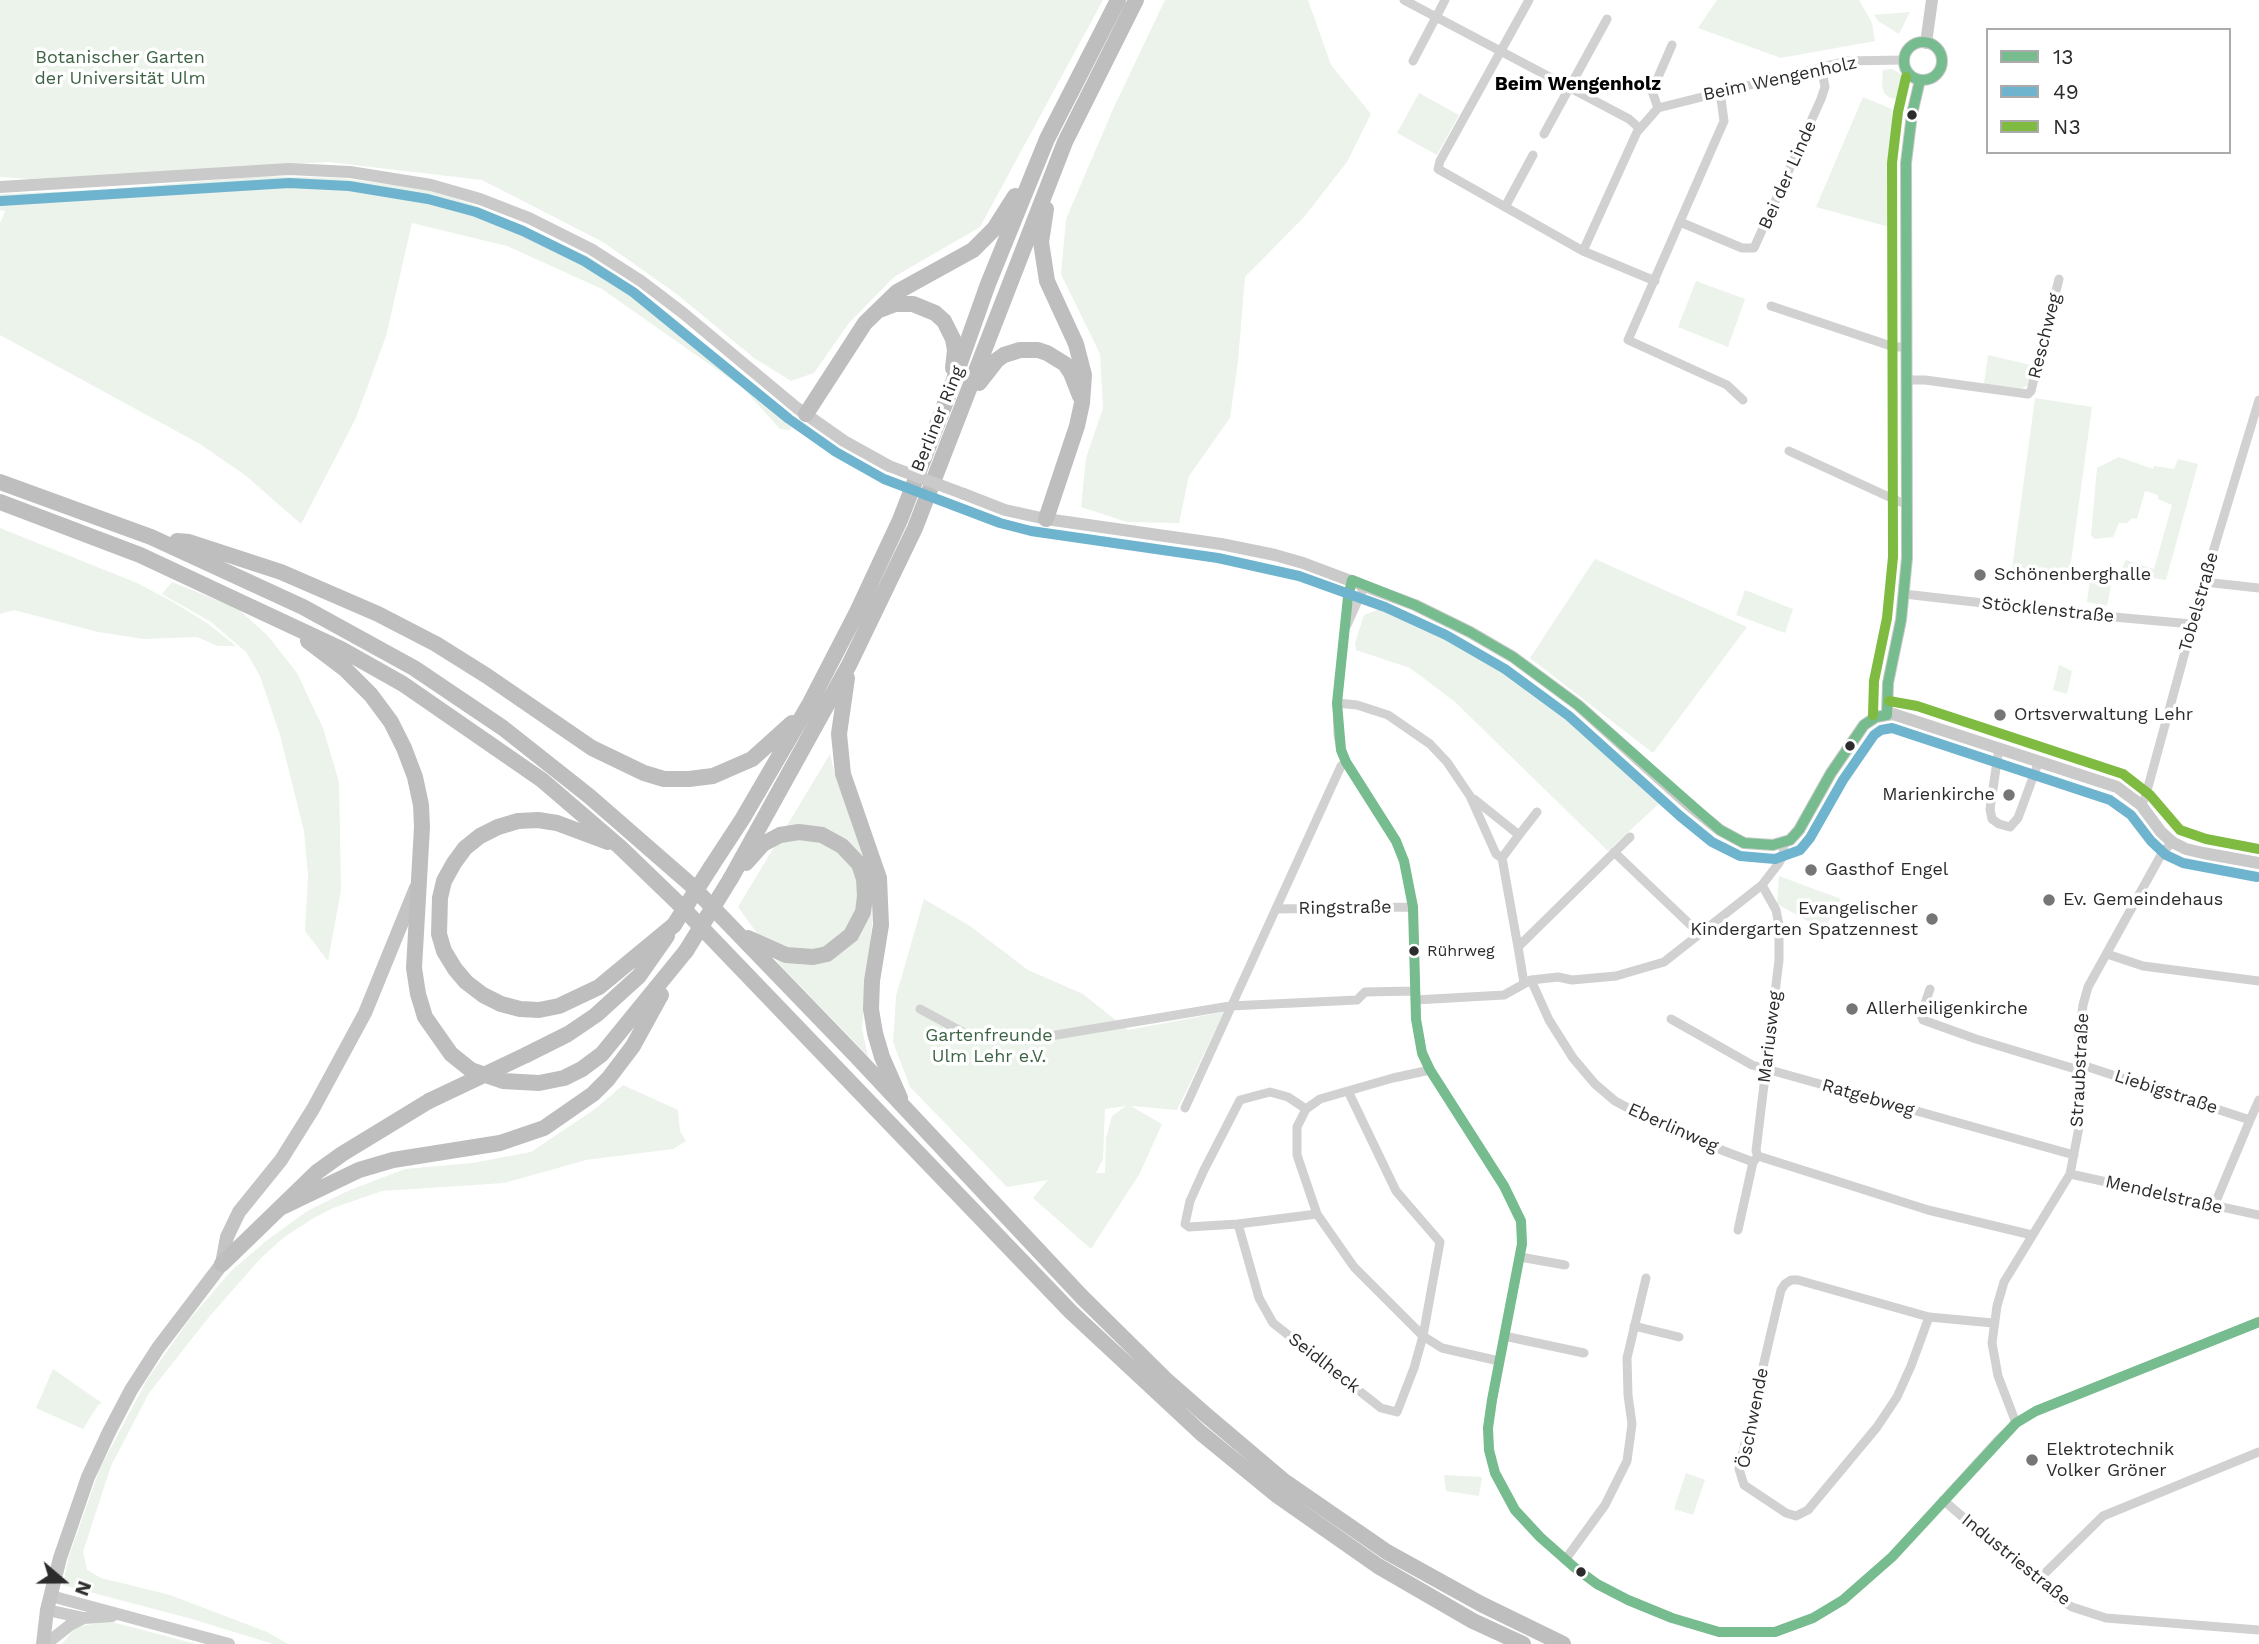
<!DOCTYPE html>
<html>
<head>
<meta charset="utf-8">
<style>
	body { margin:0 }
	#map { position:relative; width:2259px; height:1644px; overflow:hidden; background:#fff; font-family:"Work Sans",sans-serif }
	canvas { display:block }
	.legend { position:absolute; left:1986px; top:28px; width:245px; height:126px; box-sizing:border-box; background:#fff; border:2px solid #ababab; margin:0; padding:9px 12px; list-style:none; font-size:21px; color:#2c2c2c }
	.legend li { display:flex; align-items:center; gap:14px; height:35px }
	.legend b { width:35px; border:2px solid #ababab }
	.north { position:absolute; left:28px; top:1546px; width:70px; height:70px; -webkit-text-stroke:5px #fff; paint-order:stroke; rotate:110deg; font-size:19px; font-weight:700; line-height:28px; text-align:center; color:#2c2c2c }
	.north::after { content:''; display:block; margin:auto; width:24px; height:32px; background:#2c2c2c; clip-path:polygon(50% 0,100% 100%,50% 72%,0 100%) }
</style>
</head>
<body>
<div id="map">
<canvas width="2259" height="1644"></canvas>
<ul class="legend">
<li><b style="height:9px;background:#76bc8e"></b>13</li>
<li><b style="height:9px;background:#6fb4ce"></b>49</li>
<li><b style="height:9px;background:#7ebb40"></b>N3</li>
</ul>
<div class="north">N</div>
</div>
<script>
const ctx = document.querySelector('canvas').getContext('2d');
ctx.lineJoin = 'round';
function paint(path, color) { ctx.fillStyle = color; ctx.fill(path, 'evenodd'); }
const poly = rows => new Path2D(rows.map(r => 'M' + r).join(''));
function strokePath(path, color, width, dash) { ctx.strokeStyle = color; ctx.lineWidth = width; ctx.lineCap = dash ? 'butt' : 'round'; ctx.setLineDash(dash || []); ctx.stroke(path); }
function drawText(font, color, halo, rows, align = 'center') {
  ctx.font = font + ' "Work Sans",sans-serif'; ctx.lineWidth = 7; ctx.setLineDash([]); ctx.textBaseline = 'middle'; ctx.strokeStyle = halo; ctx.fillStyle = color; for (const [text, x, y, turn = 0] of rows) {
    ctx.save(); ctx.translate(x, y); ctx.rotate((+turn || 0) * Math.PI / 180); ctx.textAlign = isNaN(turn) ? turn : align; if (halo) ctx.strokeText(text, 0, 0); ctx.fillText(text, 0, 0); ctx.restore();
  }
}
paint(poly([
	[0,0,1103,0,980,227,894,277,849,323,814,373,791,381,754,358,678,295,603,242,482,180,328,162,31,179,0,177],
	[1165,0,1308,0,1331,65,1371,114,1347,162,1304,217,1245,277,1238,361,1230,418,1189,476,1179,523,1127,522,1081,507,1086,458,1103,408,1100,354,1061,274,1066,219,1114,107],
	[1717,0,1859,0,1872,23,1875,41,1781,58,1698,28],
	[1910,12,1899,34,1878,21,1874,15],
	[1892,69,1905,76,1909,84,1905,94,1896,99,1890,98,1884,93,1882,84,1883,70],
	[1419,93,1459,115,1437,155,1397,133],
	[1863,97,1892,109,1893,228,1816,207],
	[261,176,339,178,430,190,474,205,545,236,589,257,638,289,791,416,794,421,790,430,780,429,743,388,602,289,507,246,412,223,386,336,356,418,301,524,245,475,200,444,0,335,0,223,5,211,0,210,0,194,101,190],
	[1696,281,1745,299,1728,347,1678,327],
	[1988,355,2035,366,2031,384,2022,388,1984,384],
	[2035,398,2092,407,2068,584,2011,576],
	[2119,457,2153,469,2154,466,2174,469,2178,459,2198,464,2166,580,2119,573,2126,560,2154,569,2172,505,2158,499,2158,495,2145,491,2137,519,2132,518,2127,523,2119,523,2113,537,2094,539,2091,535,2097,468],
	[0,528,137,583,173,602,207,623,236,646,218,646,197,637,144,639,98,632,14,610,0,614],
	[1595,559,1747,627,1653,753,1530,658],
	[2090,578,2111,586,2107,606,2087,602],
	[172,582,237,608,268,636,297,673,323,728,339,782,341,890,328,961,305,931,308,876,304,831,280,735,260,676,246,652,211,622,162,594],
	[1745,590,1793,609,1785,633,1736,615],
	[1383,608,1461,641,1508,668,1568,712,1665,798,1608,851,1454,701,1410,668,1356,650,1355,643,1364,615],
	[2059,665,2072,671,2067,694,2053,690],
	[830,754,836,779,871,869,872,925,862,1029,868,1056,780,965,738,907],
	[1779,876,1841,899,1824,930,1777,904],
	[924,899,970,926,1028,970,1083,994,1128,1030,1224,1012,1177,1110,1131,1106,1162,1124,1140,1173,1091,1249,1033,1198,1048,1180,1007,1187,910,1087,893,1042,896,996],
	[1126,1106,1112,1116,1106,1138,1105,1173,1096,1173,1103,1159,1105,1109],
	[623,1085,678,1110,680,1131,686,1141,673,1149,586,1160,504,1183,382,1191,333,1208,312,1219,283,1238,260,1259,209,1317,149,1393,111,1466,83,1552,87,1570,101,1578,170,1595,267,1632,288,1644,273,1644,192,1619,63,1585,69,1556,100,1468,148,1378,189,1320,231,1271,266,1241,307,1211,350,1190,405,1169,472,1163,531,1152,595,1109],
	[53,1369,102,1403,98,1405,83,1429,36,1408],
	[1686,1473,1705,1480,1693,1515,1674,1509],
	[1444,1475,1482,1477,1479,1496,1446,1491],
	[108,1621,196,1644,62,1644,76,1627]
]), '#ebf3eb');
strokePath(poly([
	[1404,0,1629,119,1639,128],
	[1529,0,1440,161,1438,169,1583,251,1655,281],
	[1413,61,1445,0],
	[1720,91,1724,121,1628,340,1727,385,1743,400],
	[1658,108,1652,91,1672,45],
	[1544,134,1607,19],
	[1505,207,1533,155],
	[1680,222,1742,248,1754,248,1821,99,1825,87,1821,66],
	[1583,251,1637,132,1658,108,1846,61,1904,60],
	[1771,306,1894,347,1906,347],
	[1907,380,1925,380,2028,394,2031,391,2059,279],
	[1789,451,1900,502,1908,502],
	[1352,580,1348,597,1337,703,1338,735,1341,750,1346,762,1396,841,1404,861,1413,907,1416,1019,1422,1053,1430,1070,1504,1186,1521,1221,1522,1244,1492,1400,1488,1428,1489,1450,1495,1473,1515,1510,1540,1537,1574,1567,1597,1584,1628,1600,1672,1618,1719,1632,1775,1632,1813,1618,1843,1600,1892,1557,1998,1440,2016,1423,2036,1411,2259,1322],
	[2204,582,2259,588],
	[1904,594,2080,614,2192,624],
	[1347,625,1365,585],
	[1337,703,1357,705,1388,715,1430,744,1447,762,1470,796,1496,854,1502,858,1518,947],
	[1999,748,1990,809,1992,819,1999,824,2010,827,2018,818,2039,761],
	[1474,799,1519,835,1502,858],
	[2141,805,2145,798,2206,575,2259,400],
	[1519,835,1537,812],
	[1614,852,1700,934],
	[1276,909,1413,907],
	[2107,954,2143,966,2259,981],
	[1531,980,1549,1020,1573,1058,1595,1084,1615,1101,1669,1130,1753,1162],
	[1524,983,1518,947,1630,837],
	[1930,989,1921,1015,1923,1020,1976,1039,2082,1071],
	[1415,1000,1504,995,1531,980,1558,977,1572,980,1616,976,1664,962,1762,885,1779,863,1783,855,1784,843],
	[920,1009,968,1035,1026,1040,1230,1006,1357,1000,1365,992,1415,991],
	[1671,1019,1752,1065,2074,1155],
	[2082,1065,2250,1120,2259,1100],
	[1430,1070,1393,1078,1320,1099,1306,1109,1297,1127,1297,1155,1317,1214,1354,1267,1423,1336,1442,1348,1499,1361],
	[1185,1108,1341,766,1346,762],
	[1306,1109,1288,1097,1270,1092,1240,1100,1204,1170,1190,1201,1185,1224,1189,1227,1238,1224,1259,1298,1273,1323,1381,1408,1397,1412,1414,1368,1423,1336,1440,1242,1396,1191,1348,1091],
	[1758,1156,1928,1210,2032,1235],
	[2070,1174,2259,1215],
	[2214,1206,2250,1120],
	[1238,1224,1317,1214],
	[1738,1230,1753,1162,1758,1156,1756,1151,1779,960,1779,925,1776,910,1762,885],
	[1520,1257,1565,1265],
	[1929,1317,1911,1366,1897,1397,1877,1427,1808,1510,1796,1516,1786,1513,1744,1485,1739,1469,1781,1290,1785,1284,1791,1280,1798,1280,1929,1317,1993,1323],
	[1634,1326,1679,1337],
	[1504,1336,1584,1353],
	[2016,1423,1998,1376,1992,1343,1997,1306,2004,1282,2070,1174,2080,1122,2082,1071,2079,1036,2083,1005,2088,987,2161,855,2172,842],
	[1943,1500,2056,1597,2072,1607,2106,1618,2259,1630],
	[1565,1560,1605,1505,1627,1461,1632,1424,1628,1395,1627,1358,1646,1278],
	[2037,1581,2103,1516,2259,1452]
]), '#d1d1d1', 9);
strokePath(poly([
	'1904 61a19 19 0 1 1 38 0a19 19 0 1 1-38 0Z',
	[1926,43,1932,0],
	[0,187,289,169,350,172,431,185,480,199,529,218,591,249,641,281,683,313,797,408,844,441,889,466],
	[964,494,1005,510,1046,519,1221,544,1275,555,1303,563,1415,605,1470,632,1513,657,1578,705,1689,805,1720,830,1744,843,1773,845,1790,840,1799,830,1831,773,1864,725,1876,717,1893,714,2117,787,2141,805,2161,832,2172,842,2186,849,2203,853,2259,863],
	[1887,715,1888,683,1901,620,1907,558,1906,163,1912,114,1920,80],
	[51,1596,229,1644],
	[47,1610,84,1618,112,1616],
	[46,1644,70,1625,84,1618]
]), '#cacaca', 12);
strokePath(poly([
	[43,1644,47,1610,60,1558,88,1477,109,1432,131,1390,158,1348,222,1264,227,1237,239,1212,281,1160,313,1109,365,1013,416,888]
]), '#c4c4c4', 14);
strokePath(poly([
	[882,309,895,304,913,304,935,313,944,321,953,339,955,350,953,368],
	[979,383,997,360,1004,355,1020,350,1038,350,1047,353,1065,364,1071,373,1080,396],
	[806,414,865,323,897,292,973,250,994,229,1015,196],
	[0,482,151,537,303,607,414,668,503,728,589,796,690,884,857,1057,1082,1297,1165,1379,1206,1415,1284,1481,1387,1552,1481,1604,1563,1644],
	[0,502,140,555,341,649,403,684,542,780,620,847,677,902,1071,1312,1201,1433,1278,1496,1378,1566,1473,1621,1523,1644],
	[1046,519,1077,426,1082,403,1084,375,1076,344,1047,281,1041,242,1046,209],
	[177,541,189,542,281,572,378,614,436,644,487,676,592,748,644,773,664,779,689,779,713,776,752,759,792,723],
	[308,641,345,669,371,695,391,722,404,748,415,777,421,805,422,827,414,968,418,994,425,1017,451,1054,471,1070,503,1081,539,1083,564,1078,582,1069,602,1054,686,951],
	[847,678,839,734,843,774,879,878,881,925,872,981,871,1009,875,1033,882,1057,900,1098],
	[608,842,557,823,538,820,518,821,498,827,480,836,465,848,454,863,444,881,440,898,439,934,444,951,455,969,466,982,483,995,501,1004,520,1009,539,1010,559,1006,599,987,674,925],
	[746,863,763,844,780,835,799,832,822,835,842,846,859,864,864,879,865,896,863,912,851,935,827,954,813,957,786,955,748,938],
	[711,867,743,818,810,703,857,612,900,520,950,391,988,284,1047,139,1118,0],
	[731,878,849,665,915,528,1065,142,1136,0],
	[526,1055,568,1034,596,1015,639,976,667,936],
	[282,1207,359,1170,393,1160,500,1143,544,1128,593,1094,608,1079,633,1046,661,995],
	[222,1264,317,1172,342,1154,429,1101]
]), '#bebebe', 16);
strokePath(poly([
	[889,466,964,494]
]), '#cacaca', 12);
strokePath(poly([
	[674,925,711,867],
	[686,951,731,878],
	[429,1101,526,1055]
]), '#bebebe', 16);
strokePath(poly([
	'1904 61a19 19 0 1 1 38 0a19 19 0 1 1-38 0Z',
	[1352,580,1348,597,1337,703,1341,750,1346,762,1396,841,1404,861,1413,907,1416,1019,1422,1053,1430,1070,1504,1186,1521,1221,1522,1244,1492,1400,1488,1428,1489,1450,1495,1473,1515,1510,1540,1537,1574,1567,1597,1584,1628,1600,1672,1618,1719,1632,1775,1632,1813,1618,1843,1600,1892,1557,2016,1423,2036,1411,2259,1322],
	[1352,580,1415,605,1470,632,1513,657,1578,705,1720,830,1744,843,1773,845,1790,840,1799,830,1831,773,1864,725,1876,717,1887,715],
	[1887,715,1888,683,1901,620,1907,558,1906,163,1912,114,1920,80]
]), '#76bc8e', 10);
strokePath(poly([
	[1,201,289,183,349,186,428,199,476,212,523,231,584,261,633,292,789,419,836,452,884,479,1000,523,1031,531,1218,558,1299,576,1385,607,1446,635,1505,669,1569,716,1680,816,1712,842,1740,856,1775,859,1800,850,1810,838,1843,780,1874,735,1881,730,1892,728,2110,800,2131,815,2151,841,2166,855,2183,863,2257,877]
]), '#6fb4ce', 10);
strokePath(poly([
	[1889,701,1917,706,2123,774,2150,795,2180,830,2206,839,2259,849],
	[1873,715,1874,681,1887,618,1893,557,1892,163,1898,112,1906,77]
]), '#7ebb40', 10);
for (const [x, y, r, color] of [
	[1912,115,6,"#2c2c2c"],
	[1980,575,7,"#767676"],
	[2000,715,7,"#767676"],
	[1850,746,6,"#2c2c2c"],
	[2009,795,7,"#767676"],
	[1811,870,7,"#767676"],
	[2049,900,7,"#767676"],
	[1932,919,7,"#767676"],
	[1414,951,6,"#2c2c2c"],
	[1852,1009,7,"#767676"],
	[2032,1460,7,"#767676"],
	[1581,1572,6,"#2c2c2c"]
]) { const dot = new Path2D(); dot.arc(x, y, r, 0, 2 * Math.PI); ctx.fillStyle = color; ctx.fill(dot); strokePath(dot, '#fff', 2.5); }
drawText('16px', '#2c2c2c', '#fff', [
	["Rührweg",1427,951]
], 'left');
drawText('18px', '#3d6344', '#fff', [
	["Botanischer Garten",120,58],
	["der Universität Ulm",120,79],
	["Gartenfreunde",989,1036],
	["Ulm Lehr e.V.",989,1057]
]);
drawText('18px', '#2c2c2c', '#fff', [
	["Beim Wengenholz",1780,79,-12],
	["Bei der Linde",1788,175,-66],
	["Reschweg",2045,336,-76],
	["Berliner Ring",938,419,-68],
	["Tobelstraße",2199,602,-74],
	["Stöcklenstraße",2048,610,6],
	["Ringstraße",1345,908,-1],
	["Mariusweg",1770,1037,-83],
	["Straubstraße",2080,1070,-87],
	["Liebigstraße",2166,1092,18],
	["Ratgebweg",1868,1098,16],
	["Eberlinweg",1673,1128,24],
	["Mendelstraße",2164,1195,13],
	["Seidlheck",1324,1363,38],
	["Öschwende",1753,1418,-79],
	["Industriestraße",2016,1560,39]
]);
drawText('18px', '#2c2c2c', '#fff', [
	["Schönenberghalle",1994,575],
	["Ortsverwaltung Lehr",2014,715],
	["Marienkirche",1995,795,"right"],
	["Gasthof Engel",1825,870],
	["Ev. Gemeindehaus",2063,900],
	["Evangelischer",1918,909,"right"],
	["Kindergarten Spatzennest",1918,930,"right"],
	["Allerheiligenkirche",1866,1009],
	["Elektrotechnik",2046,1450],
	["Volker Gröner",2046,1471]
], 'left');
drawText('bold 19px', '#000', '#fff', [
	["Beim Wengenholz",1578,84]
]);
</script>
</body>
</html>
